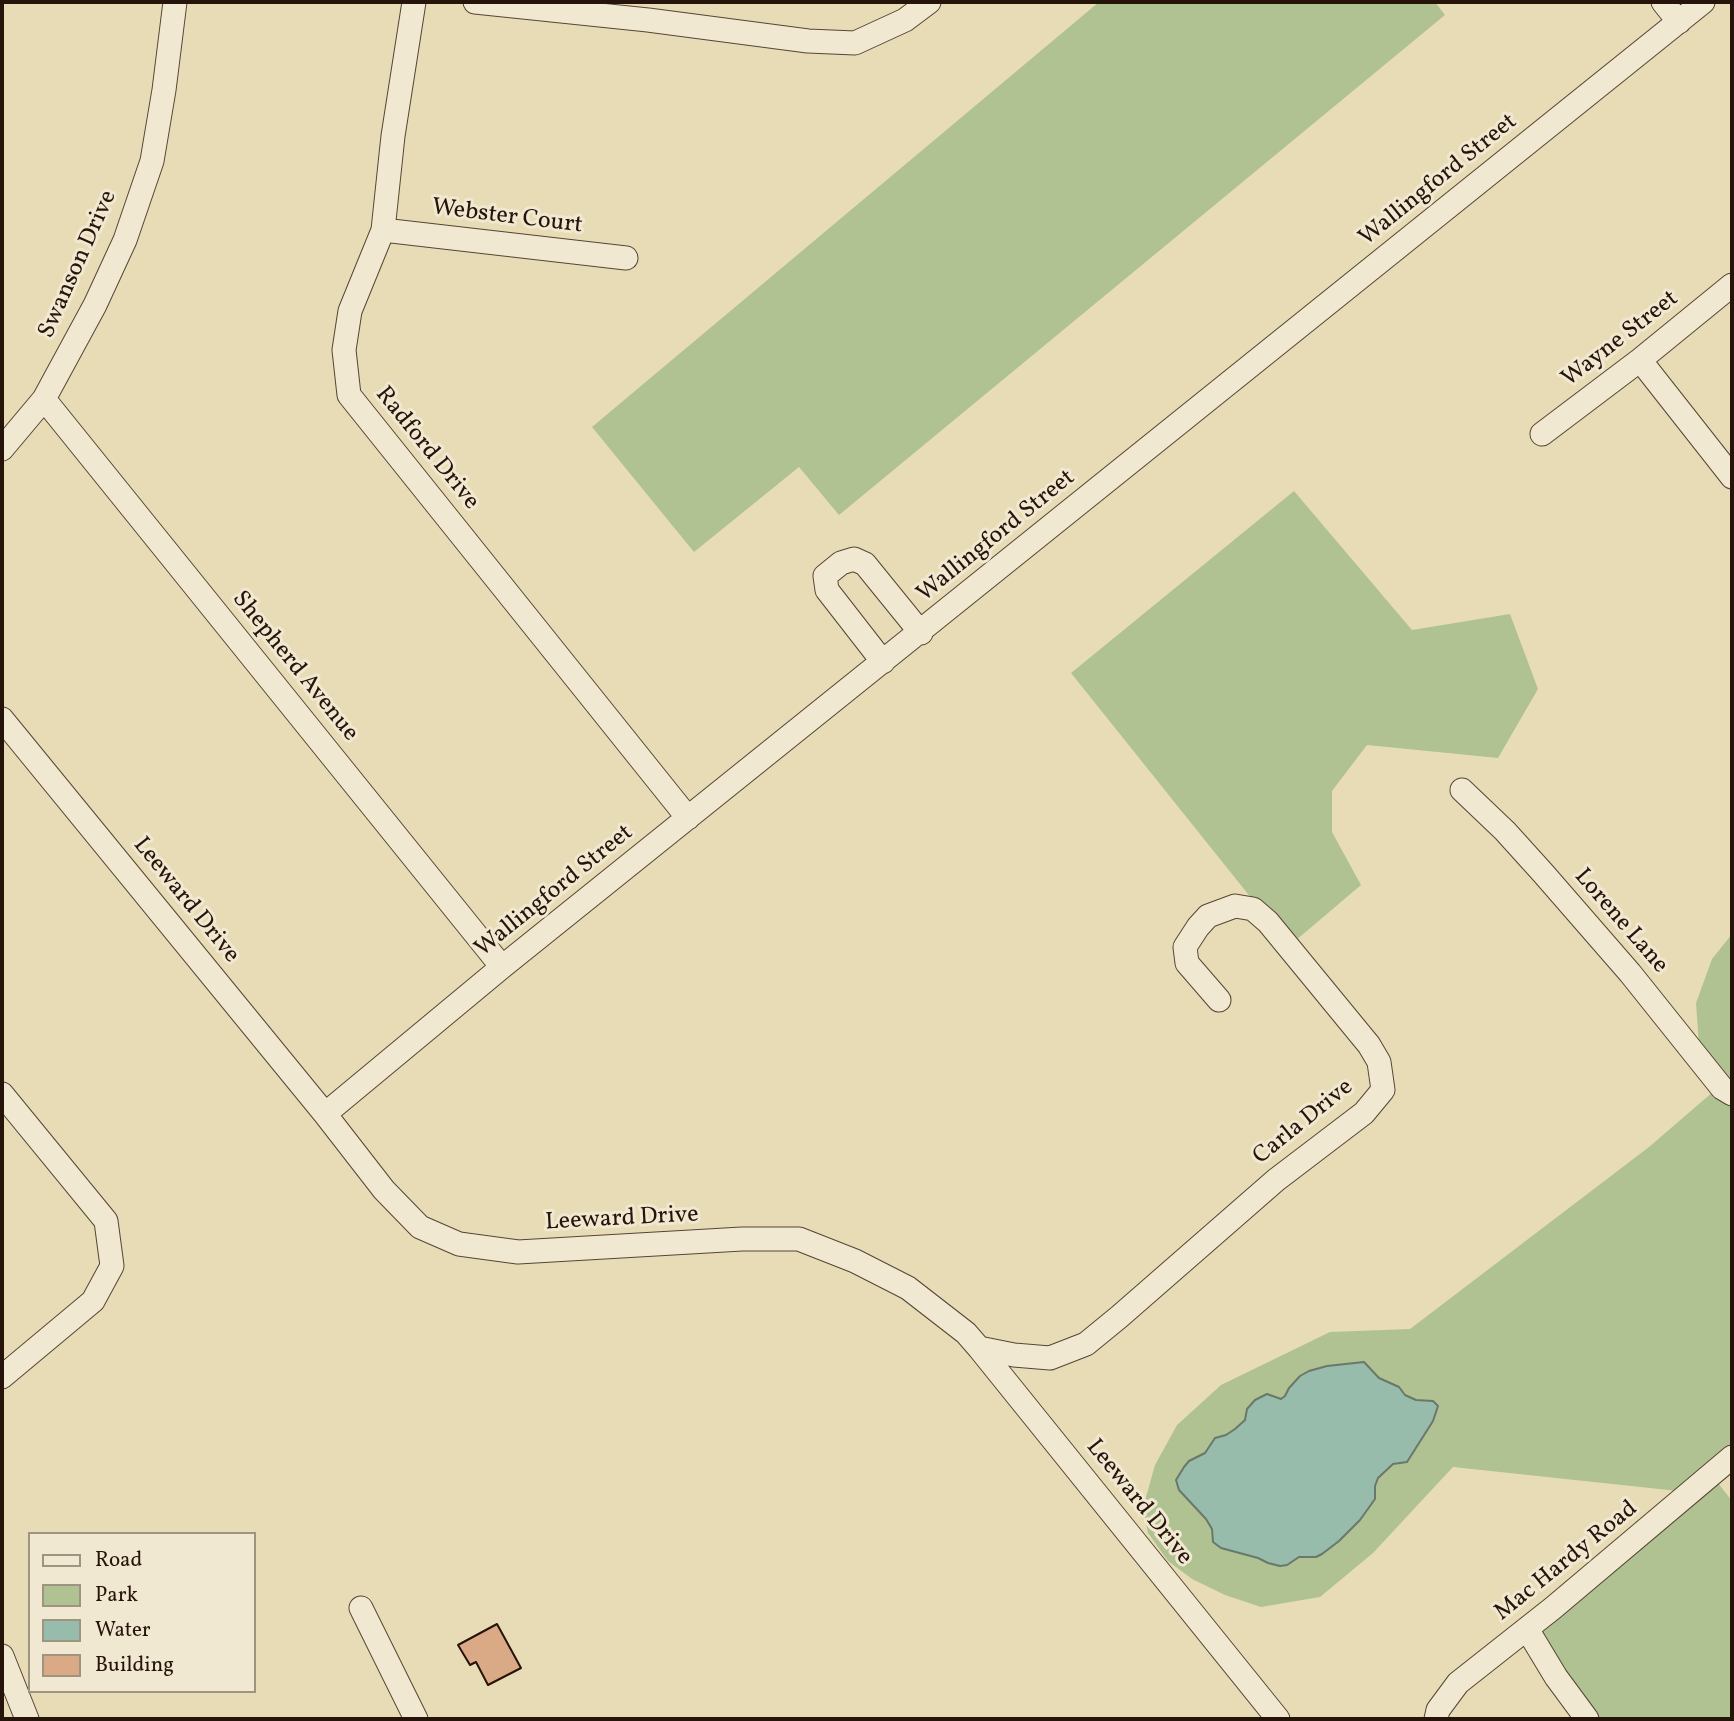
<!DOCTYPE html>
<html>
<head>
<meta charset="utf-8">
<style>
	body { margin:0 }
	#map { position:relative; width:1734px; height:1721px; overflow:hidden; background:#e8dcb6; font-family:Vollkorn,serif }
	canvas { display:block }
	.frame { position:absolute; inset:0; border:4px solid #26130a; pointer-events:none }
	.legend { position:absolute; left:28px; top:1532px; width:228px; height:161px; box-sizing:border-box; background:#f0e8d0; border:2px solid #9f9381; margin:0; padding:9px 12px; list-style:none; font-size:21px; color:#26130a }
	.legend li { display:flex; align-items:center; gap:14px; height:35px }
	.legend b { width:35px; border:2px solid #9f9381 }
</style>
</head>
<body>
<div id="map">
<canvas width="1734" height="1721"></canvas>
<div class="frame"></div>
<ul class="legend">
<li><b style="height:9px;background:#f0e8d0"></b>Road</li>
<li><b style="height:19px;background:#b0c292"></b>Park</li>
<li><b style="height:19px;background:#97bcab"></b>Water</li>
<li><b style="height:19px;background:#daa986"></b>Building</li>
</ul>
</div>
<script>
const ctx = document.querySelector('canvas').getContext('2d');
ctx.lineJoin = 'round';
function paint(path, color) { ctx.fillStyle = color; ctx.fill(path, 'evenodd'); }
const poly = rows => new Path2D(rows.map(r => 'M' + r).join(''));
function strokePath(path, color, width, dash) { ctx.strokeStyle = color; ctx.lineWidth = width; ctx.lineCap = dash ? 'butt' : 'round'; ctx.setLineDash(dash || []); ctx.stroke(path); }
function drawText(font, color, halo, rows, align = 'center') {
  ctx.font = font + ' Vollkorn,serif'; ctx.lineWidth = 6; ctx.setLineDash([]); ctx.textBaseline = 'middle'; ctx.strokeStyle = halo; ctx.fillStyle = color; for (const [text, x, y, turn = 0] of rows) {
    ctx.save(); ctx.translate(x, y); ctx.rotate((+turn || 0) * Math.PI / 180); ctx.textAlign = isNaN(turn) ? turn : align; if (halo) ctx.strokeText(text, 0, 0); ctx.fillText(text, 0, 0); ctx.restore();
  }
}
paint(poly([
	[1099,2,1435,2,1445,15,839,515,799,467,694,552,592,427],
	[1294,491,1412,630,1510,614,1538,689,1498,758,1367,745,1332,791,1332,832,1361,885,1295,941,1252,899,1071,673],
	[1732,934,1732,1084,1699,1045,1696,1003,1712,959],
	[1714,1091,1732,1105,1732,1445,1678,1491,1453,1467,1373,1553,1320,1597,1261,1607,1225,1595,1192,1579,1168,1561,1148,1533,1143,1508,1155,1465,1177,1425,1221,1385,1330,1332,1410,1329,1649,1147],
	[1364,1362,1379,1378,1399,1387,1405,1394,1416,1400,1433,1401,1433,1421,1421,1437,1413,1454,1393,1463,1378,1478,1375,1486,1375,1499,1360,1520,1316,1557,1299,1557,1286,1565,1268,1563,1214,1542,1212,1529,1206,1519,1179,1490,1189,1461,1205,1453,1215,1438,1226,1435,1235,1429,1245,1420,1247,1409,1280,1399,1285,1396,1289,1388],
	[1718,1483,1732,1501,1732,1719,1597,1719,1531,1638]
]), '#b0c292');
const water = poly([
	[1364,1362,1379,1378,1399,1387,1405,1395,1416,1400,1433,1401,1438,1406,1433,1421,1407,1462,1393,1464,1378,1478,1375,1486,1375,1499,1360,1520,1339,1541,1322,1554,1316,1557,1299,1557,1287,1565,1280,1566,1268,1563,1258,1558,1221,1548,1213,1542,1212,1529,1206,1519,1179,1490,1176,1480,1184,1467,1189,1461,1205,1453,1215,1438,1226,1435,1235,1429,1245,1420,1247,1409,1255,1400,1267,1394,1281,1399,1285,1396,1289,1388,1300,1376,1309,1371,1327,1366,1364,1362]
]);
paint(water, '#97bcab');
strokePath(water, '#6a786b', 2);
const building = poly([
	[497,1624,521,1668,488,1685,476,1662,470,1665,458,1645,497,1624]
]);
paint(building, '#daa986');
strokePath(building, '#26130a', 2);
const minor = poly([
	[414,2,393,136,383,230,350,311,344,350,349,395,688,818],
	[475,2,648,20,808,41,855,43,905,20,929,2],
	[1663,2,1679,22],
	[383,230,626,258],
	[1640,360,1732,477],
	[44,399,502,967],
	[1542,434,1640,360,1732,285],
	[2,449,44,399,95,305,125,240,152,161,164,90,175,2],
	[883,662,827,590,825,576,841,563,854,559,865,564,921,633],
	[2,719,325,1114,384,1190,420,1227,459,1244,518,1252,742,1239,799,1239,855,1261,908,1288,966,1333,979,1348,1278,1719],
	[1462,790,1505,831,1543,873,1630,973,1722,1088,1732,1094],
	[2,1094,106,1221,112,1266,93,1301,2,1377],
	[325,1114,502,967,1703,2],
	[979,1348,1014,1355,1050,1358,1086,1344,1119,1317,1276,1180,1364,1113,1383,1090,1379,1062,1369,1045,1268,922,1253,909,1235,906,1208,916,1198,927,1185,947,1187,963,1219,1000],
	[361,1608,416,1719],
	[1527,1629,1556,1677,1587,1719],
	[2,1656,27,1719],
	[1436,1719,1438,1710,1458,1683,1553,1608,1732,1457]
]);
strokePath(minor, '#564535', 25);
strokePath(minor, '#f0e8d0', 23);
drawText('24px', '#26130a', '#f0e8d0', [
	["Wallingford Street",1439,181,-39],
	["Webster Court",507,218,7],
	["Swanson Drive",79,265,-66],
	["Wayne Street",1621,340,-38],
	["Radford Drive",426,449,51],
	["Wallingford Street",997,537,-39],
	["Shepherd Avenue",294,667,51],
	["Wallingford Street",555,892,-39],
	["Leeward Drive",185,901,51],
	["Lorene Lane",1620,922,49],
	["Carla Drive",1304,1123,-39],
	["Leeward Drive",622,1220,-3],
	["Leeward Drive",1138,1503,51],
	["Mac Hardy Road",1567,1562,-39]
]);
</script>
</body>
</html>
